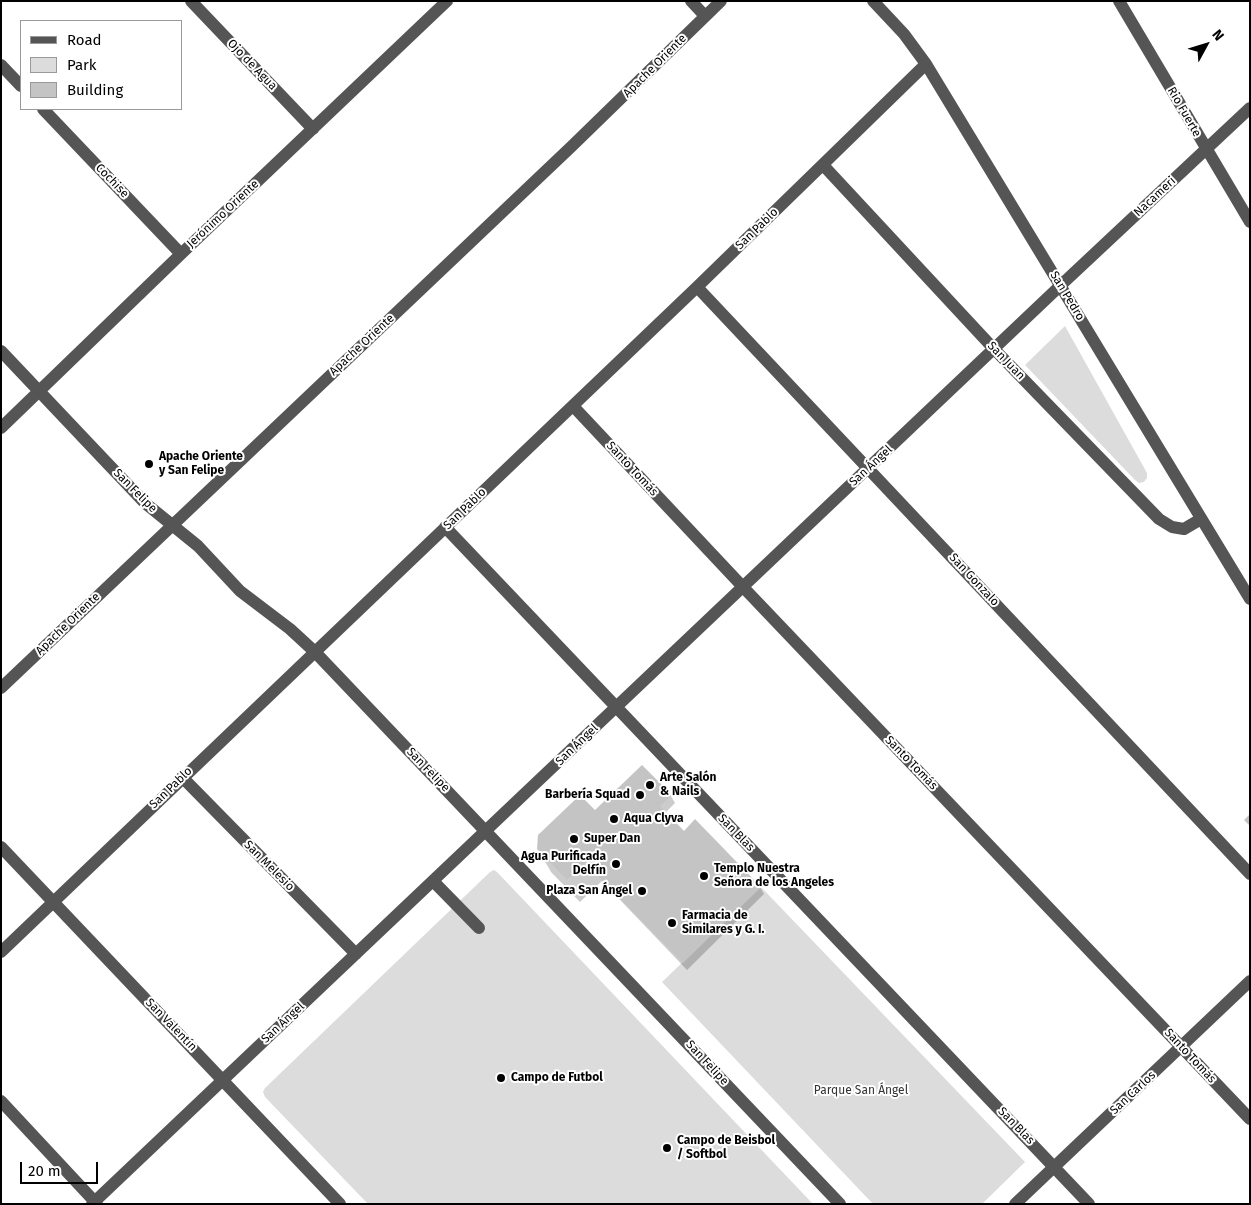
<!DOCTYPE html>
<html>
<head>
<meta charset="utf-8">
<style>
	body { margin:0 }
	#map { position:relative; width:1251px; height:1205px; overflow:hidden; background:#fff; font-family:"Fira Sans",sans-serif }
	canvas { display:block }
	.frame { position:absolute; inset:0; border:2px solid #000; pointer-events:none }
	.legend { position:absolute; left:20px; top:20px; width:162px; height:90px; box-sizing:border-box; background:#fff; border:1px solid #999; margin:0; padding:6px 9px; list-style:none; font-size:15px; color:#000 }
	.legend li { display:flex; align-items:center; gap:10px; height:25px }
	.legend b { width:25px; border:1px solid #999 }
	.north { position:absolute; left:1181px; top:20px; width:50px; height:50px; -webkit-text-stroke:4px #fff; paint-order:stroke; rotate:51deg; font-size:14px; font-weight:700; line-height:20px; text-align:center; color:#000 }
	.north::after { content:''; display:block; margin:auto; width:18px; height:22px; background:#000; clip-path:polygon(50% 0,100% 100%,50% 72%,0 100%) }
	.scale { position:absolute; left:20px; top:1162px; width:78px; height:22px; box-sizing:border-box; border:2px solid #000; border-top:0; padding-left:6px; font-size:15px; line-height:18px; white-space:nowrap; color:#000; -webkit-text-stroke:4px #fff; paint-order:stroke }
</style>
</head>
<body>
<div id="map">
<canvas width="1251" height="1205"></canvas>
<div class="frame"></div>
<ul class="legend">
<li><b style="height:6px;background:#555"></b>Road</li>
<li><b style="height:14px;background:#dcdcdc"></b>Park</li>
<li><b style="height:14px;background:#c4c4c4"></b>Building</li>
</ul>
<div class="north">N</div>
<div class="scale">20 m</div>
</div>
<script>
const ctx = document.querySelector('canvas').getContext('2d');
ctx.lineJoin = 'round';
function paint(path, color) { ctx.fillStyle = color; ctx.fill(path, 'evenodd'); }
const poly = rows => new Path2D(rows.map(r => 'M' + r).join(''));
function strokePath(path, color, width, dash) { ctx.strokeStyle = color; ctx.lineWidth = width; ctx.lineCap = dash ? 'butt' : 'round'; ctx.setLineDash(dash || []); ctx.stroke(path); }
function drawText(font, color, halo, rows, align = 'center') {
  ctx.font = font + ' "Fira Sans",sans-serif'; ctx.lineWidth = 4; ctx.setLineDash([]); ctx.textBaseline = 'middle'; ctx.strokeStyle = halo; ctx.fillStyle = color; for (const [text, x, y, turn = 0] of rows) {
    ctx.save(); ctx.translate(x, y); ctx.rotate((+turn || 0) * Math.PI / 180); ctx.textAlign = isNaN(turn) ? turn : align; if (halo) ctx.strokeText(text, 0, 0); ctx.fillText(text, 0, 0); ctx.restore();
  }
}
paint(poly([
	[1065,326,1147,473,1147,478,1144,482,1139,483,1135,480,1025,365],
	[494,870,497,872,813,1204,368,1204,265,1097,263,1092,265,1088,490,872],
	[761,887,1025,1162,982,1204,873,1204,662,982]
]), '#dcdcdc');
paint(poly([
	[642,767,671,796,675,803,665,813,683,832,760,887,764,894,687,970,602,881,580,902,551,872,538,849,599,816]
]), '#0003');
paint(poly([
	[642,765,672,795,660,806,684,831,695,819,761,887,683,963,585,863,567,880,537,849,538,835,580,795,595,810],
	[1250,814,1250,826,1244,820]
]), '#c4c4c4');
strokePath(poly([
	[191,1,313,129],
	[691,1,705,16],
	[873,1,904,34,926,64,1250,599],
	[1119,1,1250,222],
	[1,65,21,86],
	[43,109,181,254],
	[823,165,994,349,1159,519,1172,527,1184,529,1201,519],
	[697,287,1250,874],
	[1,351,145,503,198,546,240,591,290,629,315,652,840,1204],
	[573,406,743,587,1250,1119],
	[1,428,181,254,447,1],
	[445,527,1089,1204],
	[1,688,572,146,721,1],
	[182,777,356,954],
	[1,847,340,1204],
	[433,881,479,928],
	[1,952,697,287,926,64],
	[1,1101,97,1204],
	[92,1204,1061,285,1250,108],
	[1015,1204,1250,981]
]), '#555', 12);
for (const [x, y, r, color] of [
	[149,464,5,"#000"],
	[650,785,5,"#000"],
	[640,795,5,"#000"],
	[614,819,5,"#000"],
	[574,839,5,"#000"],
	[616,864,5,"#000"],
	[704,876,5,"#000"],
	[642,891,5,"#000"],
	[672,923,5,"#000"],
	[501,1078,5,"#000"],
	[667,1148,5,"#000"]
]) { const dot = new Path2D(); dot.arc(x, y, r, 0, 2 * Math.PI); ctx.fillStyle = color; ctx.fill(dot); strokePath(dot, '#fff', 2); }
drawText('12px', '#000', '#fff', [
	["Ojo de Agua",252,65,46],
	["Apache Oriente",655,66,-45],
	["Rio Fuerte",1184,112,60],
	["Cochise",112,181,46],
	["Nacameri",1155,197,-43],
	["Jerónimo Oriente",223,214,-43],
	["San Pablo",757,229,-44],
	["San Pedro",1067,296,59],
	["Apache Oriente",362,345,-43],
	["San Juan",1006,361,46],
	["San Ángel",871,466,-43],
	["Santo Tomás",632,469,47],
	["San Felipe",135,491,45],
	["San Pablo",465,509,-44],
	["San Gonzalo",974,580,47],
	["Apache Oriente",68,624,-44],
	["San Ángel",577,745,-44],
	["Santo Tomás",911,763,46],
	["San Felipe",428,770,46],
	["San Pablo",171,788,-44],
	["San Blas",736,833,46],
	["San Melesio",269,866,45],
	["San Ángel",283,1023,-43],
	["San Valentín",171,1025,46],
	["Santo Tomás",1190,1056,47],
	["San Felipe",707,1063,47],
	["San Carlos",1133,1093,-43],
	["San Blas",1016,1126,46]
]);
drawText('bold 12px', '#000', '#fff', [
	["Apache Oriente",159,457],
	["y San Felipe",159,471],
	["Arte Salón",660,778],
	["& Nails",660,792],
	["Barbería Squad",630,795,"right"],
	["Aqua Clyva",624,819],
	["Super Dan",584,839],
	["Agua Purificada",606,857,"right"],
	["Delfín",606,871,"right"],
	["Templo Nuestra",714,869],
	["Señora de los Angeles",714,883],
	["Plaza San Ángel",632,891,"right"],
	["Farmacia de",682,916],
	["Similares y G. I.",682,930],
	["Campo de Futbol",511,1078],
	["Campo de Beisbol",677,1141],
	["/ Softbol",677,1155]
], 'left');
drawText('12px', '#333', '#fff', [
	["Parque San Ángel",861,1091]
]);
</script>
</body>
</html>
